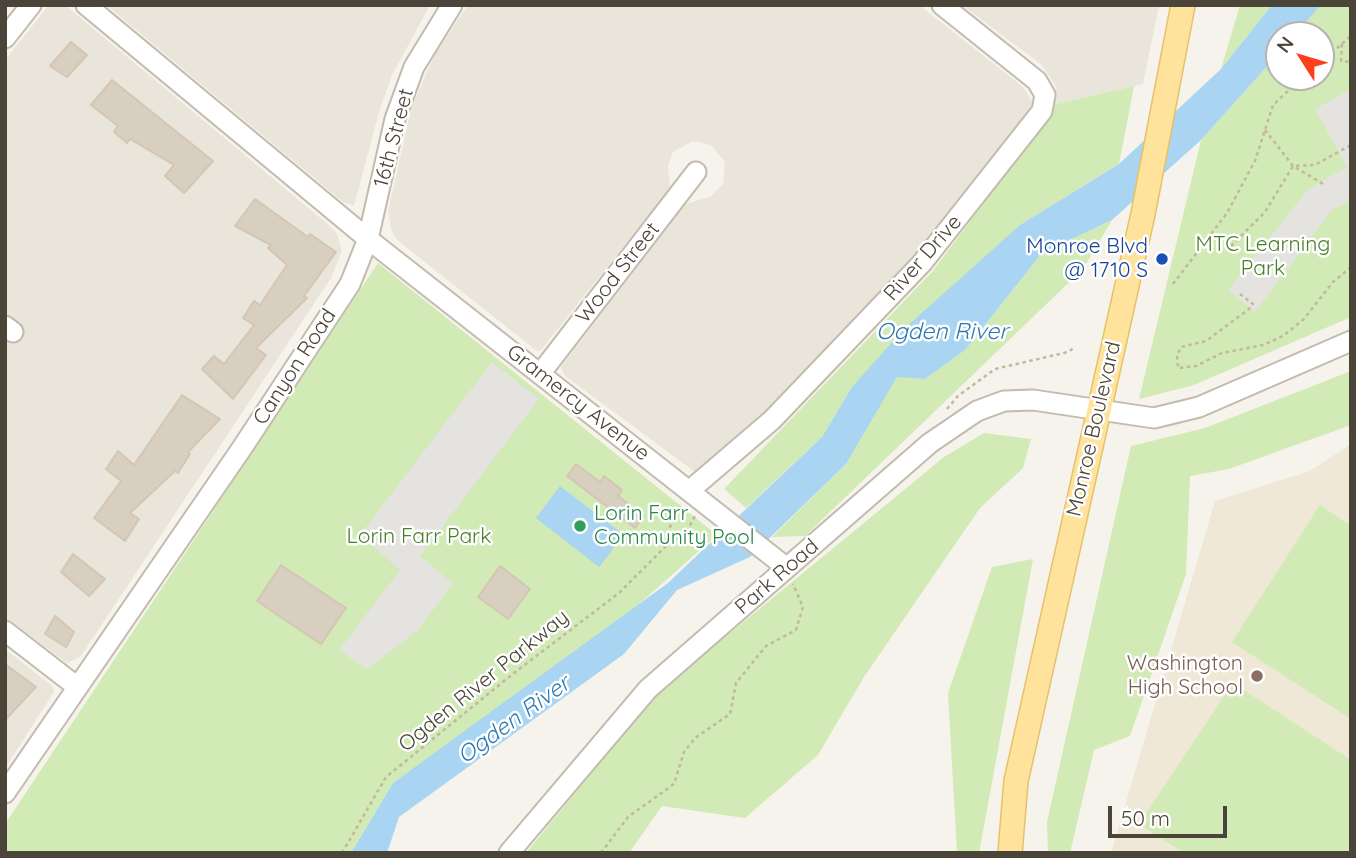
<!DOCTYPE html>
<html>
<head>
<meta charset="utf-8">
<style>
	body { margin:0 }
	#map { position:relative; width:1356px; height:858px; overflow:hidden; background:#f6f3ec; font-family:Quicksand,sans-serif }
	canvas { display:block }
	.frame { position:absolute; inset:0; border:7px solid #4b4439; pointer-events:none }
	.north { position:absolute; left:1265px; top:21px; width:70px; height:70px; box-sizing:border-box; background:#fff; border:2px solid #b7b4b0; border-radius:50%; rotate:307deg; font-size:19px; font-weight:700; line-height:28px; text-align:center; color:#4b4439 }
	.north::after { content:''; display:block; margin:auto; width:24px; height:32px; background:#fc3f1d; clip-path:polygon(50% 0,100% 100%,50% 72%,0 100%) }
	.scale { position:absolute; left:1108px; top:806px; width:119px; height:32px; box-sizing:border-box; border:4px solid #4b4439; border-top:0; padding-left:9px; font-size:21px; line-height:24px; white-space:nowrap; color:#4b4439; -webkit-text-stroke:5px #fff; paint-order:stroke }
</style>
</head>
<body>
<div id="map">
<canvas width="1356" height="858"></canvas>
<div class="frame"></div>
<div class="north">N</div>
<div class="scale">50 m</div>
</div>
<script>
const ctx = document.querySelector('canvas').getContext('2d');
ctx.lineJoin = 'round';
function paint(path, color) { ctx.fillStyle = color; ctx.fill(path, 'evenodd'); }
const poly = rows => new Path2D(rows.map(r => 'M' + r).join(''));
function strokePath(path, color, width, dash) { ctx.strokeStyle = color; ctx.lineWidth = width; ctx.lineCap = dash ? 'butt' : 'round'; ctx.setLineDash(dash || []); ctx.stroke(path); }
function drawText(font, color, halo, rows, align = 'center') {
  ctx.font = font + ' Quicksand,sans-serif'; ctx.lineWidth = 5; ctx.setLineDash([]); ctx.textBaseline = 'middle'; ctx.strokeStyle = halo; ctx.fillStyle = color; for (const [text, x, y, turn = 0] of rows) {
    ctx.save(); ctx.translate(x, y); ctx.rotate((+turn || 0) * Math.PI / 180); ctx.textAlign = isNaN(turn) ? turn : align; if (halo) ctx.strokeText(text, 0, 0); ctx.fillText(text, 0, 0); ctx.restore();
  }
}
paint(poly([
	[49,5,65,5,331,227,337,234,342,251,331,278,81,656,67,663,5,617,5,60],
	[106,5,430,5,392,75,379,112,354,206,343,202],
	[468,5,919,5,1023,87,1032,101,1032,109,918,256,782,397,702,470,695,472,565,376,561,367,685,204,710,197,723,184,725,162,711,145,693,141,673,152,668,166,670,188,541,350,537,351,397,240,392,232,388,211,412,106,436,52],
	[962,5,1159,5,1143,84,1052,105,1056,87,1042,65],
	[5,649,52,686,54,692,5,768]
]), '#eae5da');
paint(poly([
	[1351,444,1351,853,1111,853,1215,501,1310,471]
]), '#efe8d6');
paint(poly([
	[1240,5,1272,5,1221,69],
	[1321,5,1351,5,1351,317,1194,385,1139,399,1201,140,1279,53,1279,77,1321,77,1321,35,1295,35],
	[1134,86,1119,164,1020,225,852,387,822,437,746,508,724,489,932,272,1047,119,1052,105],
	[1112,220,1083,269,805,536,772,537,846,464,897,376,925,379,965,350,1042,253],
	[378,263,717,535,612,628,393,783,351,853,5,853,5,824],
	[1351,371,1351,425,1229,469,1190,476,1186,574,1130,736,1094,750,1070,853,1048,853,1047,822,1131,446,1205,428],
	[984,433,1031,439,1023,468,980,508,864,677,818,755,745,818,662,806,629,853,526,853,656,694,944,457],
	[1320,505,1351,526,1351,719,1232,642],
	[1033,559,979,853,957,853,948,693,992,567],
	[1233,683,1351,760,1351,853,1184,853,1139,824]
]), '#d2eab5');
paint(poly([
	[1351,89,1351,200,1332,210,1255,312,1228,290,1308,189,1347,167,1315,109],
	[492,362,539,399,420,556,453,584,417,631,367,669,339,650,400,570,360,535]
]), '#e5e3e0');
paint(poly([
	[1272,5,1321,5,1295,35,1279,35,1279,53,1201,140,1112,220,1042,253,965,350,925,379,897,377,846,464,750,557,677,590,624,654,399,817,387,853,351,853,393,783,668,583,822,437,852,387,904,329,1020,225,1119,164,1221,69],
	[560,486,624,535,599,567,536,518]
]), '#a9d4f2');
const building = poly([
	[71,42,87,55,67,77,50,66,71,42],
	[112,80,213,161,184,193,165,176,174,165,130,139,127,143,114,132,118,126,91,105,112,80],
	[255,199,308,237,310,234,336,252,304,296,307,298,256,348,266,355,233,399,202,369,214,356,224,364,254,325,243,318,254,301,260,305,287,265,268,248,271,245,235,226,255,199],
	[182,395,220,419,188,452,190,454,178,473,175,471,130,513,139,519,125,541,94,518,121,481,106,469,118,451,134,465,182,395],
	[576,464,600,482,604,476,622,490,618,496,644,516,635,528,567,476,576,464],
	[73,554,105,579,89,596,61,572,73,554],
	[281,565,346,608,321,644,257,601,281,565],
	[500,566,530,589,508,619,478,597,500,566],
	[55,616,74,632,66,647,45,634,55,616],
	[5,664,36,687,5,720,5,664]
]);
paint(building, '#d8cfc1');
strokePath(building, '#d3c7b4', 2);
const minor = poly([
	[86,5,368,239,787,568],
	[5,38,31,5],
	[5,326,13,332],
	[540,374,696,172],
	[689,491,772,420,922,263,1042,111,1045,95,1037,81,942,5],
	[5,631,76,686],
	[5,793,242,448,350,284,368,239,395,119,414,67,452,5],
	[509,853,648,689,930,443,977,411,1004,401,1033,400,1154,418,1199,407,1351,341]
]);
const major = poly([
	[1010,853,1016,781,1143,214,1183,5]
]);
strokePath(minor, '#c2bbae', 23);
strokePath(major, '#e6c16a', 26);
strokePath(poly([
	[1342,44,1341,61,1351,62],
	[1321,62,1351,36],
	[1265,130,1293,166,1325,185],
	[1231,246,1265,212,1293,166,1315,165,1351,145],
	[1173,284,1227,213,1255,161,1273,105,1303,77],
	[1240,294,1253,304,1249,309,1206,341,1181,347,1177,355,1178,368,1196,366,1222,353,1263,345,1283,336,1304,319,1333,282,1351,267],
	[947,409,958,396,995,369,1068,352,1075,347],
	[664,548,673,517,680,506],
	[342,853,386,777,514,673,619,593,664,548,688,529,695,516],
	[601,853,628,817,674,784,684,752,695,738,730,714,736,683,766,646,796,630,803,607,793,584]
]), '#c4b79f', 2.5, [3.5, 3.5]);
strokePath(minor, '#fff', 19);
strokePath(major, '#ffe39c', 23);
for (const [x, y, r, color] of [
	[1162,259,7,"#1a4fb4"],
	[580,526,7,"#2e9e5b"],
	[1257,676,7,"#8d6e63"]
]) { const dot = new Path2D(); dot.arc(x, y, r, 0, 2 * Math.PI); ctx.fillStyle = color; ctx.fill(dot); strokePath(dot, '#fff', 2.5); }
drawText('21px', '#4b4439', '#fff', [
	["16th Street",394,138,-75],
	["River Drive",923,258,-49],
	["Wood Street",618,273,-52],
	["Canyon Road",295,367,-57],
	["Gramercy Avenue",578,403,38],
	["Monroe Boulevard",1094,429,-77],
	["Park Road",777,577,-41],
	["Ogden River Parkway",484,681,-39]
]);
drawText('21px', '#4a7f2a', '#fff', [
	["MTC Learning",1263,245],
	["Park",1263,269],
	["Lorin Farr Park",419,537]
]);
drawText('21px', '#164399', '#fff', [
	["Monroe Blvd",1148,247],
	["@ 1710 S",1148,271]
], 'right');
drawText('21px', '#27864d', '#fff', [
	["Lorin Farr",594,514],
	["Community Pool",594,538]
], 'left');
drawText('21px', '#785e54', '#fff', [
	["Washington",1243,664],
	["High School",1243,688]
], 'right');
drawText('italic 23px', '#2e7ab2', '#fff', [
	["Ogden River",942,332],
	["Ogden River",514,720,-36]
]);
</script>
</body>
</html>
